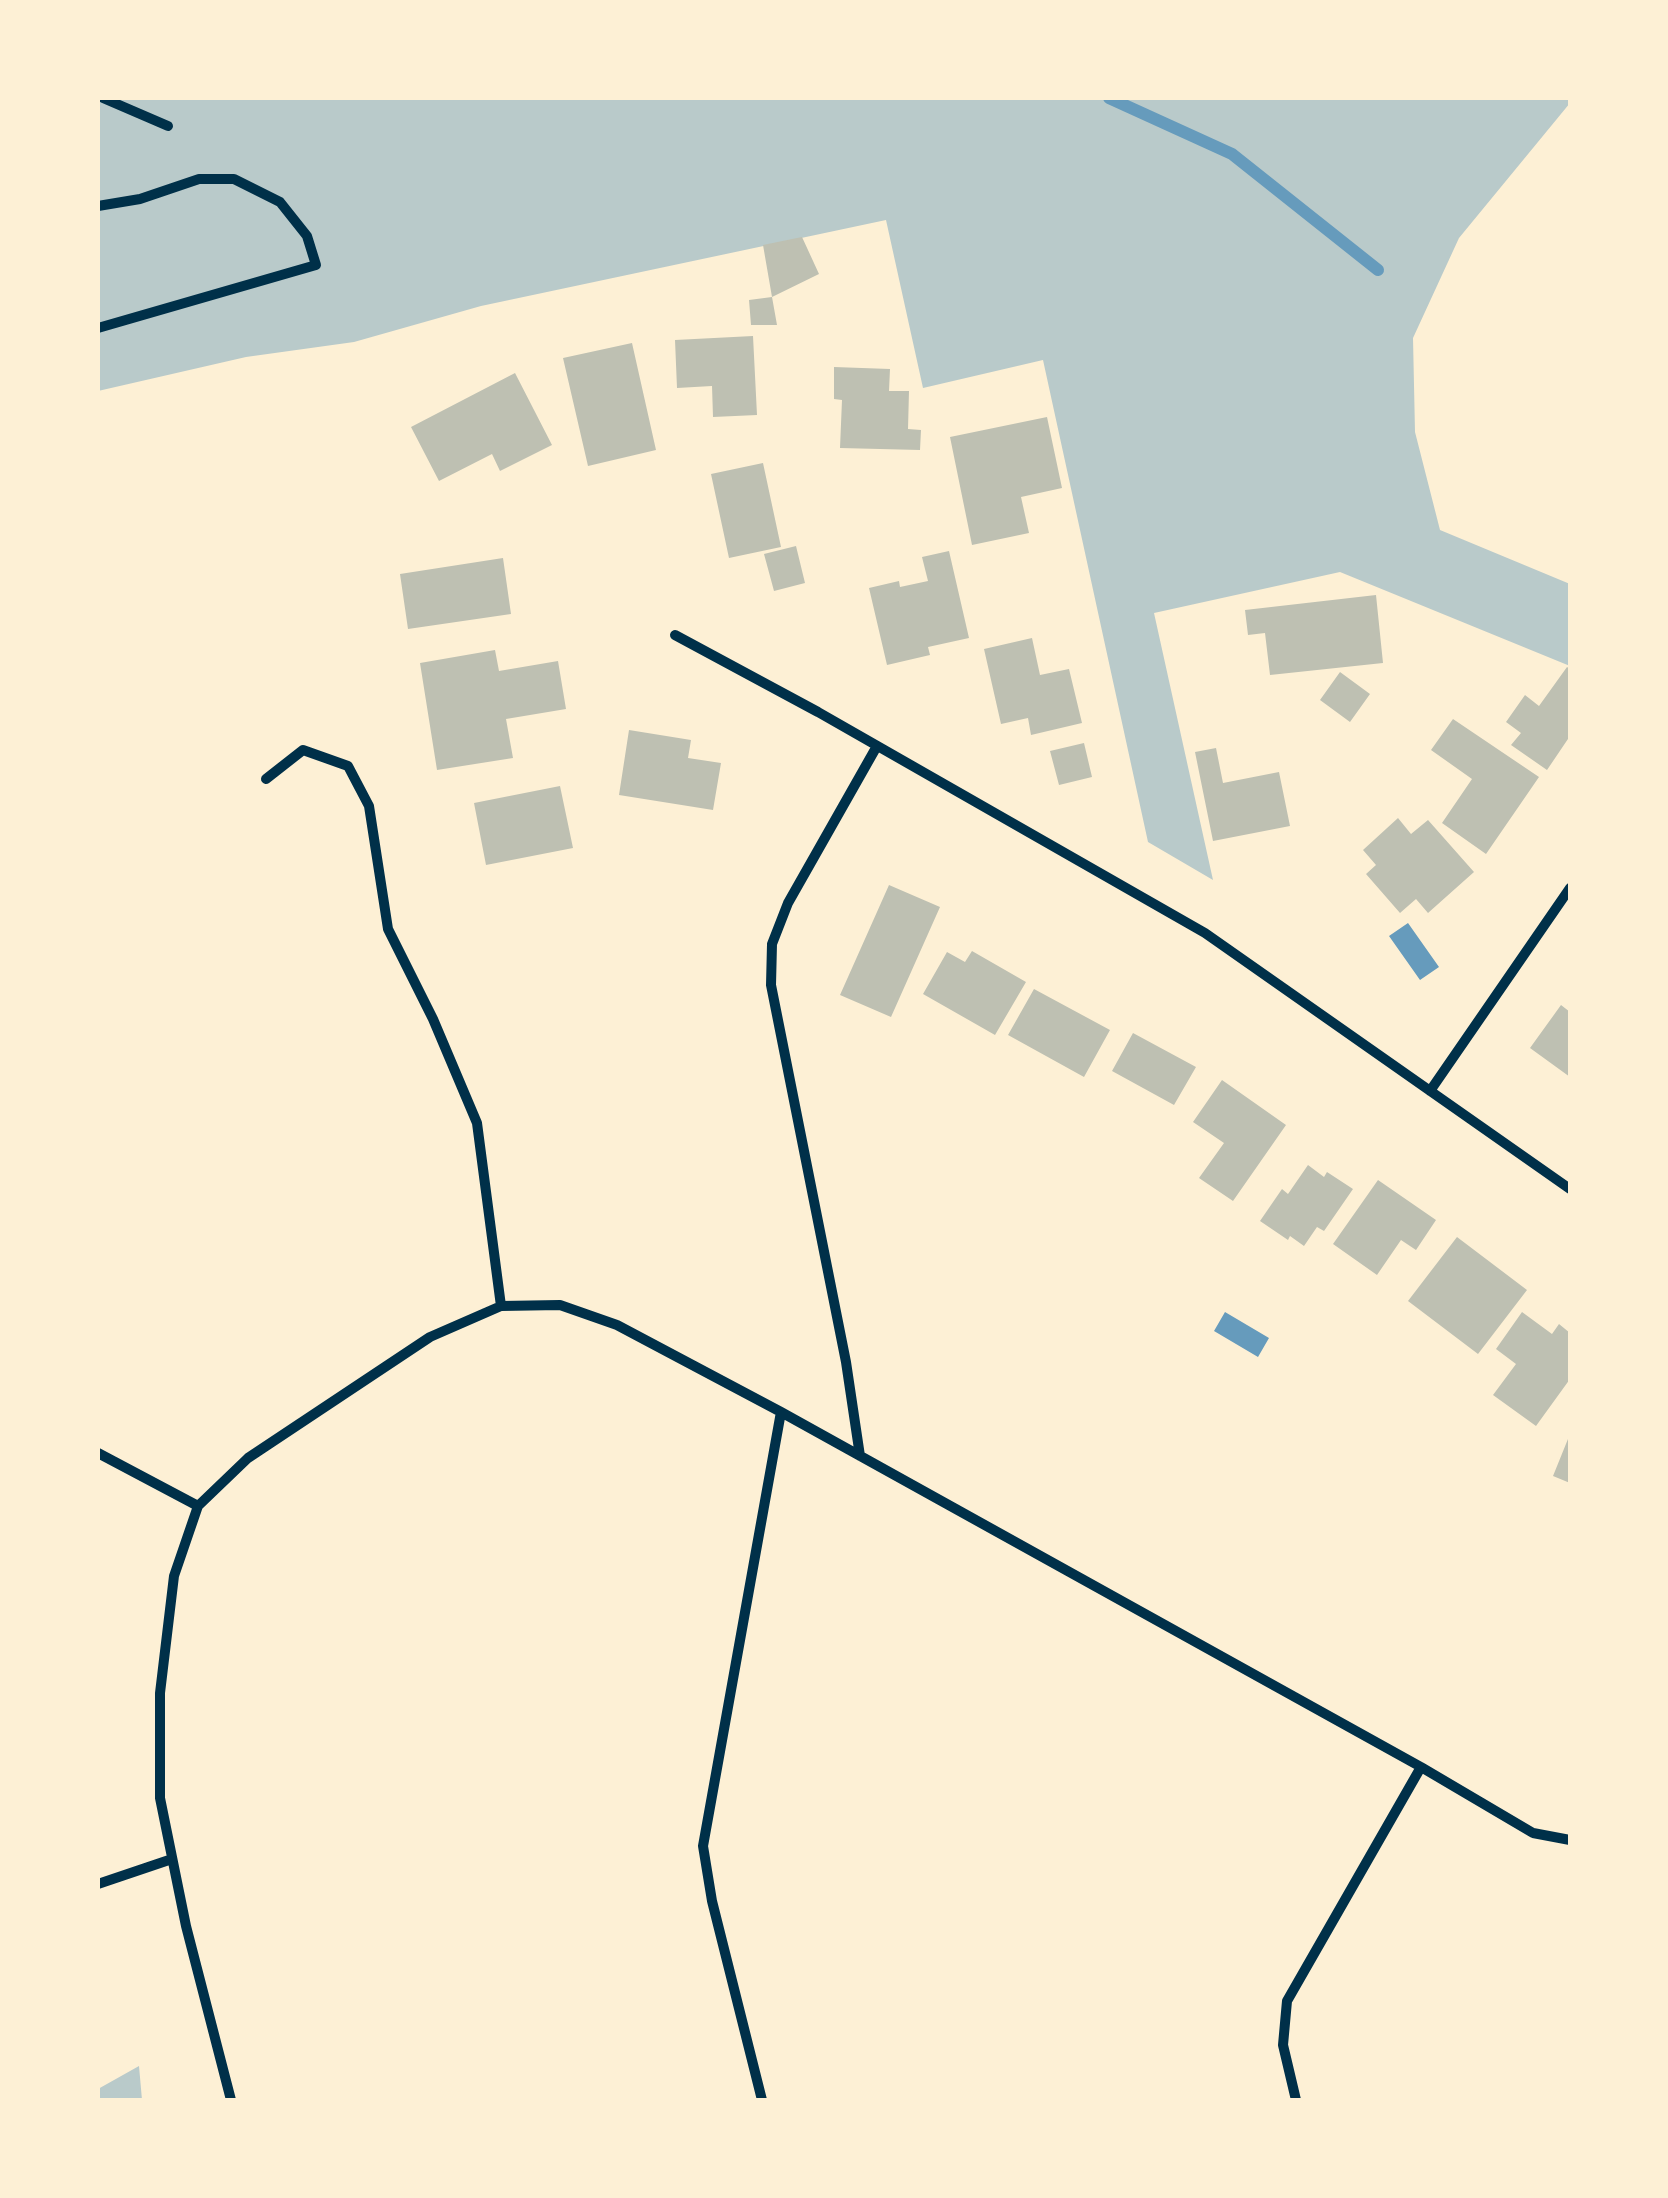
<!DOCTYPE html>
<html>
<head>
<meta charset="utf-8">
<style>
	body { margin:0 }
	#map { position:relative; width:1668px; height:2198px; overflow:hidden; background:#fdf0d5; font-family:"Zilla Slab",serif }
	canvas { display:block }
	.frame { position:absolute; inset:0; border:100px solid #fdf0d5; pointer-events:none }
</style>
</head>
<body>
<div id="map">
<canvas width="1668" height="2198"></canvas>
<div class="frame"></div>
</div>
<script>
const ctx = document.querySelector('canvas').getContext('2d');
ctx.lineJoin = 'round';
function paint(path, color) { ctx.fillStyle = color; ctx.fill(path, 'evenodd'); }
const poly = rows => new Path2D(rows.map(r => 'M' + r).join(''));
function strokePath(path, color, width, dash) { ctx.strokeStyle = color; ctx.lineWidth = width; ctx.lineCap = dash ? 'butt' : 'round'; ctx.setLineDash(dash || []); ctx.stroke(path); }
paint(poly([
	[98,98,1570,98,1570,103,1459,238,1413,338,1415,432,1440,530,1570,584,1570,666,1340,572,1154,613,1213,880,1148,842,1043,360,923,388,886,220,481,306,354,342,246,357,98,391],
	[139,2066,142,2100,98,2100,98,2089]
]), '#b9caca');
paint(poly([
	[1408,923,1439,967,1420,980,1389,936],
	[1225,1312,1269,1338,1258,1357,1214,1331]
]), '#669bbc');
strokePath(poly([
	[1109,98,1232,154,1378,270]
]), '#669bbc', 12);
paint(poly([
	[802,237,819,274,772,297,763,245],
	[772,297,777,325,751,325,749,300],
	[753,336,757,415,713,417,712,386,677,388,675,340],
	[632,343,656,450,588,466,563,358],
	[834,367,890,369,889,391,909,391,908,429,921,430,920,450,840,448,842,400,834,399],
	[515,373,552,445,500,471,492,454,439,481,411,427],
	[1047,417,1062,488,1021,497,1029,533,972,545,950,437],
	[763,463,781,547,729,558,711,474],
	[796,546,805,583,774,591,764,554],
	[949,551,969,638,928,647,930,655,887,665,869,588,899,581,900,587,928,581,922,557],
	[503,558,511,614,408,629,400,574],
	[1376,595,1383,663,1270,675,1265,633,1248,635,1245,610],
	[1032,638,1040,675,1069,669,1082,723,1031,735,1028,718,1001,724,984,649],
	[495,650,499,671,558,661,566,709,506,719,513,758,437,770,420,663],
	[1567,667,1570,669,1570,736,1547,770,1511,745,1521,733,1506,722,1525,695,1539,706],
	[1340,672,1370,694,1350,722,1320,700],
	[1453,719,1539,777,1486,854,1442,823,1472,779,1431,750],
	[629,730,691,740,688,758,721,763,713,810,619,795],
	[1084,743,1092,777,1059,785,1050,751],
	[1216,748,1223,783,1279,772,1290,826,1213,841,1195,752],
	[560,786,573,848,486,865,474,803],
	[1398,818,1411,834,1428,820,1474,872,1428,913,1416,899,1400,913,1366,874,1376,865,1363,850],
	[889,885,940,907,891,1017,840,995],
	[972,951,1026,982,995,1035,923,994,947,952,965,962],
	[1034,989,1110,1030,1084,1077,1008,1035],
	[1561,1005,1570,1012,1570,1077,1530,1048],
	[1133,1033,1196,1067,1174,1105,1112,1071],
	[1222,1080,1286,1125,1233,1201,1199,1178,1224,1143,1193,1122],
	[1308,1165,1324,1177,1327,1172,1353,1189,1324,1231,1317,1227,1304,1246,1290,1236,1288,1240,1260,1221,1282,1189,1288,1194],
	[1378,1180,1436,1220,1416,1250,1401,1240,1377,1275,1333,1244],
	[1457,1237,1527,1290,1478,1354,1408,1301],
	[1522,1312,1552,1334,1559,1324,1570,1333,1570,1379,1536,1426,1493,1395,1516,1364,1496,1349],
	[1570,1434,1570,1483,1553,1476]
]), '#bec0b2');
strokePath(poly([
	[103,98,168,126],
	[98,206,140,199,199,179,234,179,280,202,307,236,316,265,98,328],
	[675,635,818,712,1205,933,1570,1189],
	[266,779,303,750,348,766,369,806,388,929,433,1019,477,1123,501,1306],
	[1430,1091,1570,888],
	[98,1453,198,1506],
	[860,1456,846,1362,771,985,772,944,788,903,877,746],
	[98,1884,172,1859],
	[231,2100,186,1926,160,1798,160,1693,174,1576,198,1506,248,1458,430,1337,501,1306,560,1305,617,1325,781,1412,1421,1767,1533,1833,1570,1840],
	[762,2100,712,1901,703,1846,781,1412],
	[1296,2100,1283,2045,1287,2001,1421,1767]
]), '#003049', 10);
</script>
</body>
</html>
